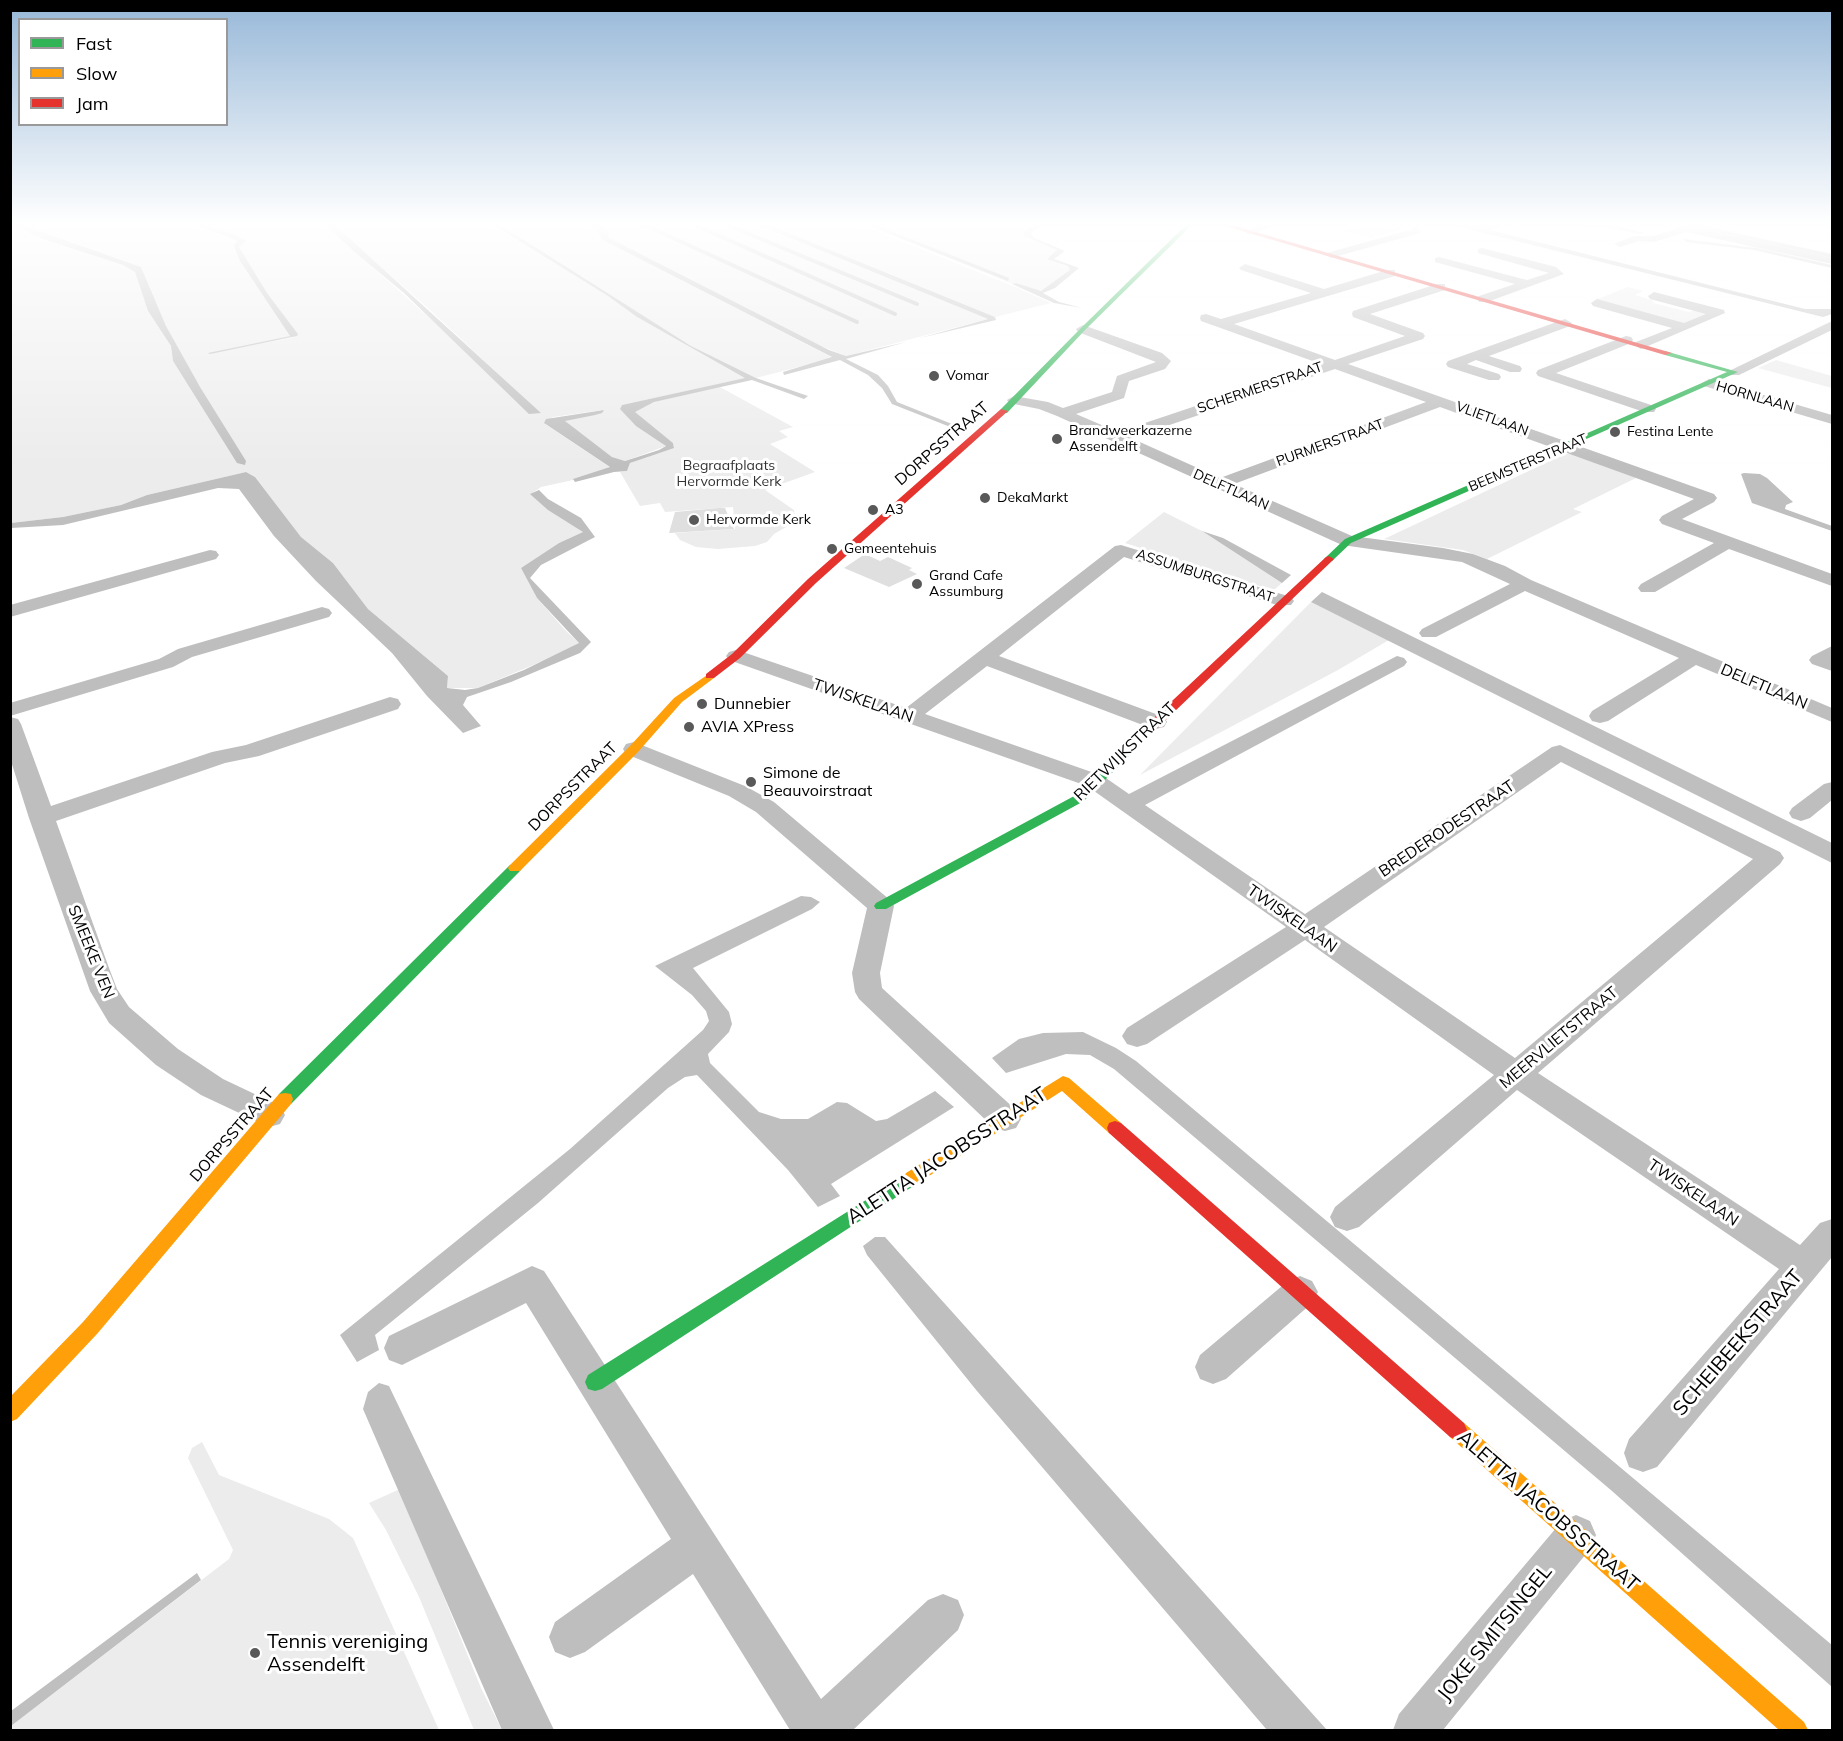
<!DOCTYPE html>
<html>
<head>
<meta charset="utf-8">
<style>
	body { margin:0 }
	#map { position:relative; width:1843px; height:1741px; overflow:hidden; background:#fff; font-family:Mulish,sans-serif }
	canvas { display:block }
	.frame { position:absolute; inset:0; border:12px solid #000; pointer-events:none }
	.legend { position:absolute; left:18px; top:18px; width:210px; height:108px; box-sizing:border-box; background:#fff; border:2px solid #999; margin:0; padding:8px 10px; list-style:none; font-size:18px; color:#000 }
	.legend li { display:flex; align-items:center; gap:12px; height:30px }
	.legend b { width:30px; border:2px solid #999 }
</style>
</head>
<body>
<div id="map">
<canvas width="1843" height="1741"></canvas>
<div class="frame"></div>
<ul class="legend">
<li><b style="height:8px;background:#30b455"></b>Fast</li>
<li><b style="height:8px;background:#ff9f0a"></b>Slow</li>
<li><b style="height:8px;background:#e5322d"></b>Jam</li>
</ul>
</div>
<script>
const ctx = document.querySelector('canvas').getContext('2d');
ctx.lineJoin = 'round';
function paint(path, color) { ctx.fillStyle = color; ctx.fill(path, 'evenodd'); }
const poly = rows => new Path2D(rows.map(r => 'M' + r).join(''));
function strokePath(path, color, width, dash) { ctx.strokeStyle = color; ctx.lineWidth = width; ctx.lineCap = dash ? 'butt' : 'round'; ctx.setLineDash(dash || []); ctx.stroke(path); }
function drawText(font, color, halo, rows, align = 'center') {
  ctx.font = font + ' Mulish,sans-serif'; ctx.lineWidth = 6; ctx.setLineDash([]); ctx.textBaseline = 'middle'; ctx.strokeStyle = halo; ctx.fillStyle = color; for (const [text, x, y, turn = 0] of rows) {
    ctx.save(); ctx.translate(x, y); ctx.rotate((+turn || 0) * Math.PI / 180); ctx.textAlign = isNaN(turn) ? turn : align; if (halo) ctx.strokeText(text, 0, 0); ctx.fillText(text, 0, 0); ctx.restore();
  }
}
paint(poly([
	[12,221,184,221,238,240,240,261,290,336,209,353,291,338,298,334,267,293,239,247,243,242,232,234,191,221,321,221,463,348,540,413,430,310,329,221,487,221,608,296,637,317,746,378,622,405,620,409,666,446,625,461,612,457,564,421,603,410,553,417,545,424,611,468,573,480,541,487,531,494,583,532,559,543,521,568,537,598,565,630,579,643,562,653,478,688,447,688,448,676,368,609,333,563,301,537,255,477,246,472,147,495,121,505,63,517,11,523,10,225,46,240,123,265,135,272,148,311,171,346,173,361,237,462,166,326,141,267],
	[492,221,579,221,595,229,601,236,601,239,833,358,756,378,691,346],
	[591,221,749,221,988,319,846,356,814,343,609,238,608,230],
	[759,221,851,221,1018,288,1051,303,995,317],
	[857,221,1033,221,1043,224,1030,232,1032,237,1064,251,1054,259,1078,267,1053,288,1037,291,1016,283,1012,284],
	[1360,221,1373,221,1403,229,1371,238,1340,230,1357,225,1352,223],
	[1628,287,1643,291,1635,295,1654,301,1653,303,1689,312,1696,310,1710,313,1685,324,1593,301],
	[1776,360,1832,376,1832,388,1758,368],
	[718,386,793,427,779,431,788,437,770,444,815,472,765,490,794,510,795,518,788,526,774,534,767,542,755,546,718,549,696,547,680,540,675,533,735,529,733,507,665,512,660,503,640,506,620,472,627,471,630,463,674,447,673,443,634,412,654,402],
	[1565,454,1574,454,1638,477,1573,509,1582,512,1487,559,1463,550,1384,539],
	[1164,512,1202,531,1282,583,1275,589,1269,589,1125,543],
	[1311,602,1389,640,1338,670,1140,775],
	[202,1442,219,1475,329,1519,353,1538,439,1730,11,1730,11,1726,229,1559,233,1550,188,1458,192,1448],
	[400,1489,481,1688,502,1730,474,1730,419,1597,386,1530,369,1503]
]), '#ececec');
paint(poly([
	[11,221,141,267,166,326,200,387,246,461,245,465,237,463,173,361,171,346,148,311,135,272,123,265,46,240,11,225],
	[184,221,204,225,233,234,246,241,239,247,267,293,298,334,297,336,210,354,208,353,290,336,240,261,234,246,237,240],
	[321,221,329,221,349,238,541,413,529,414,404,293,357,254],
	[487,221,492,221,527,242,691,346,756,378,808,396,804,399,752,380,654,402,635,412,673,443,674,448,630,463,627,471,614,472,575,482,573,479,610,467,544,423,546,419,604,410,602,413,595,415,565,421,612,457,625,461,659,450,666,446,636,426,620,409,622,405,745,378,637,317,608,296],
	[579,221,591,221,608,230,609,238,829,350,846,356,906,342,846,359,878,375,888,386,897,402,967,430,963,432,892,404,882,388,868,375,840,360,784,375,783,372,832,357,601,239,601,236,595,229],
	[749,221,759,221,995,317,996,320,920,338,988,319],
	[857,221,866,221,1009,278,1008,281],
	[1023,221,1043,224,1031,233,1034,238,1065,251,1054,259,1079,268,1055,288,1043,293,1059,302,1082,308,1054,303,1012,284,1016,283,1041,291,1070,270,1068,266,1047,259,1057,250,1025,236,1023,232,1035,225],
	[1436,221,1452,221,1473,226,1493,221,1606,224,1641,232,1645,233,1640,234,1603,227,1508,225,1490,230,1805,309,1832,309,1832,314,1823,317],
	[1667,221,1690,223,1832,254,1832,258],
	[1683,239,1757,248,1832,265,1832,268,1754,250,1686,242],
	[246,472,255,477,301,537,333,563,368,609,448,676,447,688,465,690,478,688,524,670,579,643,537,598,521,568,559,543,583,532,548,510,530,494,539,490,548,499,581,518,595,537,541,565,530,578,591,642,580,653,511,682,467,697,463,705,481,726,463,733,427,696,392,653,316,581,274,536,239,489,218,488,63,525,11,528,11,523,63,517,121,505,147,495],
	[1744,473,1760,474,1767,478,1793,502,1786,505,1785,509,1832,526,1832,531,1752,503,1741,474],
	[1202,531,1223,538,1291,575,1282,583],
	[1322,592,1832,843,1832,863,1311,602],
	[801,896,811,897,820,902,812,909,693,968,729,1012,732,1024,729,1032,708,1054,710,1063,759,1112,781,1119,808,1119,837,1102,847,1103,876,1121,887,1119,935,1091,954,1107,831,1184,840,1196,818,1207,788,1170,697,1075,685,1077,668,1088,538,1203,375,1335,379,1350,357,1362,340,1335,570,1149,703,1030,709,1021,706,1011,692,995,655,966],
	[1083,1032,1116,1048,1136,1061,1832,1645,1832,1687,1612,1491,1114,1069,1090,1055,1066,1054,1006,1073,992,1058,1019,1039,1043,1033],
	[875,1237,885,1237,1327,1730,1267,1730,977,1391,867,1255,863,1246],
	[379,1383,389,1386,554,1730,502,1730,363,1409,368,1392],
	[197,1573,201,1580,11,1726,11,1711]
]), '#bfbfbf');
strokePath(poly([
	[686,221,895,314],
	[718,221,917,304],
	[638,222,857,322]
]), '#bfbfbf', 4);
paint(poly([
	[719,508,725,508,734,529,669,533,675,512],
	[865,554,880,561,888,557,912,568,909,570,917,574,889,587,844,568]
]), '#dfdfdf');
paint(poly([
	[1268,221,1283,221,1255,234,1247,234,1246,232,1268,221],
	[1701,221,1705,224,1698,228,1832,258,1832,264,1686,232,1654,242,1639,241,1620,247,1614,244,1634,236,1653,236,1701,221],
	[1416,228,1420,229,1420,233,1331,258,1325,255,1327,253,1416,228],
	[1482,248,1556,267,1564,274,1487,302,1479,302,1477,299,1479,296,1515,284,1435,262,1435,258,1439,257,1527,280,1549,273,1478,253,1478,249,1482,248],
	[1245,264,1324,289,1387,270,1395,270,1395,276,1234,324,1335,360,1405,336,1353,317,1352,314,1353,311,1437,284,1445,284,1445,290,1370,314,1423,333,1425,336,1423,339,1348,364,1714,494,1717,498,1714,502,1682,519,1832,574,1832,586,1729,549,1655,592,1641,592,1638,588,1641,584,1714,543,1662,524,1659,520,1662,516,1694,499,1440,407,1234,484,1352,536,1443,548,1473,554,1505,566,1531,580,1832,708,1832,722,1696,665,1608,721,1600,723,1592,721,1589,716,1592,711,1679,658,1525,591,1436,637,1422,637,1419,633,1422,629,1510,584,1462,562,1342,545,1057,416,1039,409,1009,403,1007,400,1014,396,1048,402,1063,408,1112,392,1117,376,1156,362,1078,332,1076,329,1083,325,1162,353,1171,361,1165,369,1129,381,1124,398,1076,414,1118,432,1321,364,1201,321,1200,318,1201,315,1206,314,1221,319,1311,293,1241,270,1239,268,1245,264],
	[1335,369,1426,402,1220,478,1131,438,1335,369],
	[1654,292,1724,310,1725,313,1641,349,1634,345,1636,342,1672,328,1593,306,1591,303,1597,299,1684,323,1706,314,1650,299,1648,296,1654,292],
	[1565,319,1572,323,1570,326,1489,356,1520,366,1522,369,1520,372,1510,372,1476,360,1467,364,1499,374,1501,377,1499,380,1489,380,1448,367,1446,364,1448,361,1565,319],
	[1832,321,1832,330,1739,375,1729,375,1727,372,1832,321],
	[1626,336,1631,337,1633,340,1631,343,1556,373,1654,406,1656,409,1654,412,1644,412,1538,376,1536,373,1538,370,1626,336],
	[1709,379,1832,415,1832,424,1704,386,1702,383,1709,379],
	[1121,545,1291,597,1294,601,1291,605,1277,605,1124,557,999,656,1164,717,1167,722,1164,727,1156,729,1148,727,987,666,925,714,1103,776,1129,794,1397,656,1404,658,1407,662,1404,666,1145,805,1305,914,1552,747,1560,745,1780,852,1784,858,1780,864,1538,1073,1800,1245,1820,1223,1832,1219,1832,1257,1657,1467,1643,1472,1629,1467,1624,1453,1629,1439,1779,1269,1517,1090,1359,1227,1347,1231,1335,1227,1330,1217,1335,1207,1494,1075,1305,940,1147,1044,1137,1047,1127,1044,1122,1036,1127,1028,1286,927,1087,786,729,660,726,656,729,652,736,650,743,652,906,708,1115,546,1121,545],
	[1561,762,1753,859,1515,1058,1324,927,1561,762],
	[210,550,216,551,219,555,216,559,10,617,10,605,210,550],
	[322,607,329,609,332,613,329,617,192,657,173,667,10,716,10,703,159,659,178,649,322,607],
	[1832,646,1832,671,1812,664,1809,660,1812,656,1832,646],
	[390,697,398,699,401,704,398,709,259,756,225,763,56,821,109,968,117,989,129,1007,178,1049,223,1079,280,1106,285,1115,280,1124,269,1127,201,1095,156,1065,109,1023,90,991,29,818,10,758,10,717,18,719,21,724,51,806,212,752,246,745,390,697],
	[634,742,745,786,774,802,890,900,894,906,880,973,882,988,1016,1110,1021,1119,1016,1128,1005,1131,994,1128,859,999,855,992,852,973,867,908,756,812,729,796,626,754,623,749,626,744,634,742],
	[1832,782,1832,800,1810,818,1801,821,1792,818,1789,813,1792,808,1824,784,1832,782],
	[532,1266,544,1271,821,1699,928,1600,943,1594,958,1600,964,1615,958,1630,853,1730,790,1730,693,1574,585,1652,570,1658,555,1652,549,1637,555,1622,671,1539,526,1303,402,1365,389,1360,384,1348,389,1336,532,1266],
	[1300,1276,1312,1281,1318,1292,1312,1303,1226,1379,1213,1384,1200,1379,1195,1367,1200,1355,1288,1281,1300,1276],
	[1576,1515,1590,1521,1596,1535,1590,1549,1443,1730,1393,1730,1399,1714,1562,1521,1576,1515]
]), '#bebebe');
paint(poly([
	[1190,221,1196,221,1085,330,1007,413,1001,413,1001,409,1081,328,1190,221],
	[1665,351,1738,372,1351,543,1332,561,1324,559,1345,539,1727,372,1665,355,1665,351],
	[1146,728,1152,732,1150,735,1084,801,886,909,876,909,874,906,876,903,1076,795,1142,729,1146,728],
	[515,864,522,868,520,871,291,1104,285,1105,279,1104,277,1099,279,1094,510,865,515,864],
	[912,1171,918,1173,921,1178,918,1183,602,1389,595,1391,588,1389,585,1382,588,1375,912,1171]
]), '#30b455');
paint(poly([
	[710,673,714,674,714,678,682,702,638,752,520,871,510,871,508,868,510,865,630,746,674,698,710,673],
	[1063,1076,1069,1078,1121,1123,1123,1128,1121,1133,1115,1135,1109,1133,1062,1091,918,1183,912,1185,906,1183,903,1178,906,1173,1063,1076],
	[285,1093,291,1094,293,1099,291,1104,97,1334,17,1419,10,1422,10,1397,83,1322,279,1094,285,1093],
	[1457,1420,1464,1423,1804,1722,1808,1730,1779,1730,1450,1437,1447,1430,1450,1423,1457,1420]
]), '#ff9f0a');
paint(poly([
	[1208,221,1218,221,1672,353,1665,355,1208,221],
	[1001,409,1008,411,816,583,740,658,714,678,706,678,706,674,732,654,808,579,1001,409],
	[1329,556,1334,559,1332,561,1150,735,1142,735,1140,732,1142,729,1326,557,1329,556],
	[1115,1121,1121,1123,1464,1423,1467,1430,1464,1437,1457,1440,1450,1437,1109,1133,1107,1128,1109,1123,1115,1121]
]), '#e5322d');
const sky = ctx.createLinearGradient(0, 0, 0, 465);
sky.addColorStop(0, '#97b8d8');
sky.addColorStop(0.48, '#fff');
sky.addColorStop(1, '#ffffff00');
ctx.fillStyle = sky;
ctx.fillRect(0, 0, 1843, 465);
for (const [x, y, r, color] of [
	[934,376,6,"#595959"],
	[1615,432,6,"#595959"],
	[1057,439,6,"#595959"],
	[985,498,6,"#595959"],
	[873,510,6,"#595959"],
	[694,520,6,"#595959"],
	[832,549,6,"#595959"],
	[917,584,6,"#595959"],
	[702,704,6,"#595959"],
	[689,727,6,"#595959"],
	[751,782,6,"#595959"],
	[255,1653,6,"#595959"]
]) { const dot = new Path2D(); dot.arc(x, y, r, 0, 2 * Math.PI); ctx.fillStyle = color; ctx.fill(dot); strokePath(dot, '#fff', 2); }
drawText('14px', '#000', '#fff', [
	["Vomar",946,376],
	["Brandweerkazerne",1069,431],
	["Assendelft",1069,447],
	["Festina Lente",1627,432],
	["DekaMarkt",997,498],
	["A3",885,510],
	["Hervormde Kerk",706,520],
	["Gemeentehuis",844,549],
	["Grand Cafe",929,576],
	["Assumburg",929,592]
], 'left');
drawText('14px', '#000', '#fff', [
	["SCHERMERSTRAAT",1260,388,-19],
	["HORNLAAN",1755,397,16],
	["VLIETLAAN",1492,419,20],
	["PURMERSTRAAT",1330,443,-20],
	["BEEMSTERSTRAAT",1528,463,-23],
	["DELFTLAAN",1231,490,24],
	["ASSUMBURGSTRAAT",1205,576,18]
]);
drawText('14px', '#333', '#fff', [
	["Begraafplaats",729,466],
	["Hervormde Kerk",729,482]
]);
drawText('16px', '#000', '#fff', [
	["DORPSSTRAAT",942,444,-41],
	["DELFTLAAN",1764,687,23],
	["TWISKELAAN",863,701,19],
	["RIETWIJKSTRAAT",1125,752,-44],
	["DORPSSTRAAT",573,787,-45],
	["BREDERODESTRAAT",1447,829,-34],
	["TWISKELAAN",1292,919,35],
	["SMEEKE VEN",91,952,68],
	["MEERVLIETSTRAAT",1559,1038,-40],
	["DORPSSTRAAT",232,1135,-49],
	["TWISKELAAN",1693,1193,34]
]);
drawText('16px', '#000', '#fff', [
	["Dunnebier",714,704],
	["AVIA XPress",701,727],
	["Simone de",763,773],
	["Beauvoirstraat",763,791]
], 'left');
drawText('20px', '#000', '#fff', [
	["ALETTA JACOBSSTRAAT",947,1156,-33],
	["SCHEIBEEKSTRAAT",1738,1343,-49],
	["ALETTA JACOBSSTRAAT",1548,1511,41],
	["JOKE SMITSINGEL",1495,1633,-51]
]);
drawText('20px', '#000', '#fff', [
	["Tennis vereniging",267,1642],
	["Assendelft",267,1665]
], 'left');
</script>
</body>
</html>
